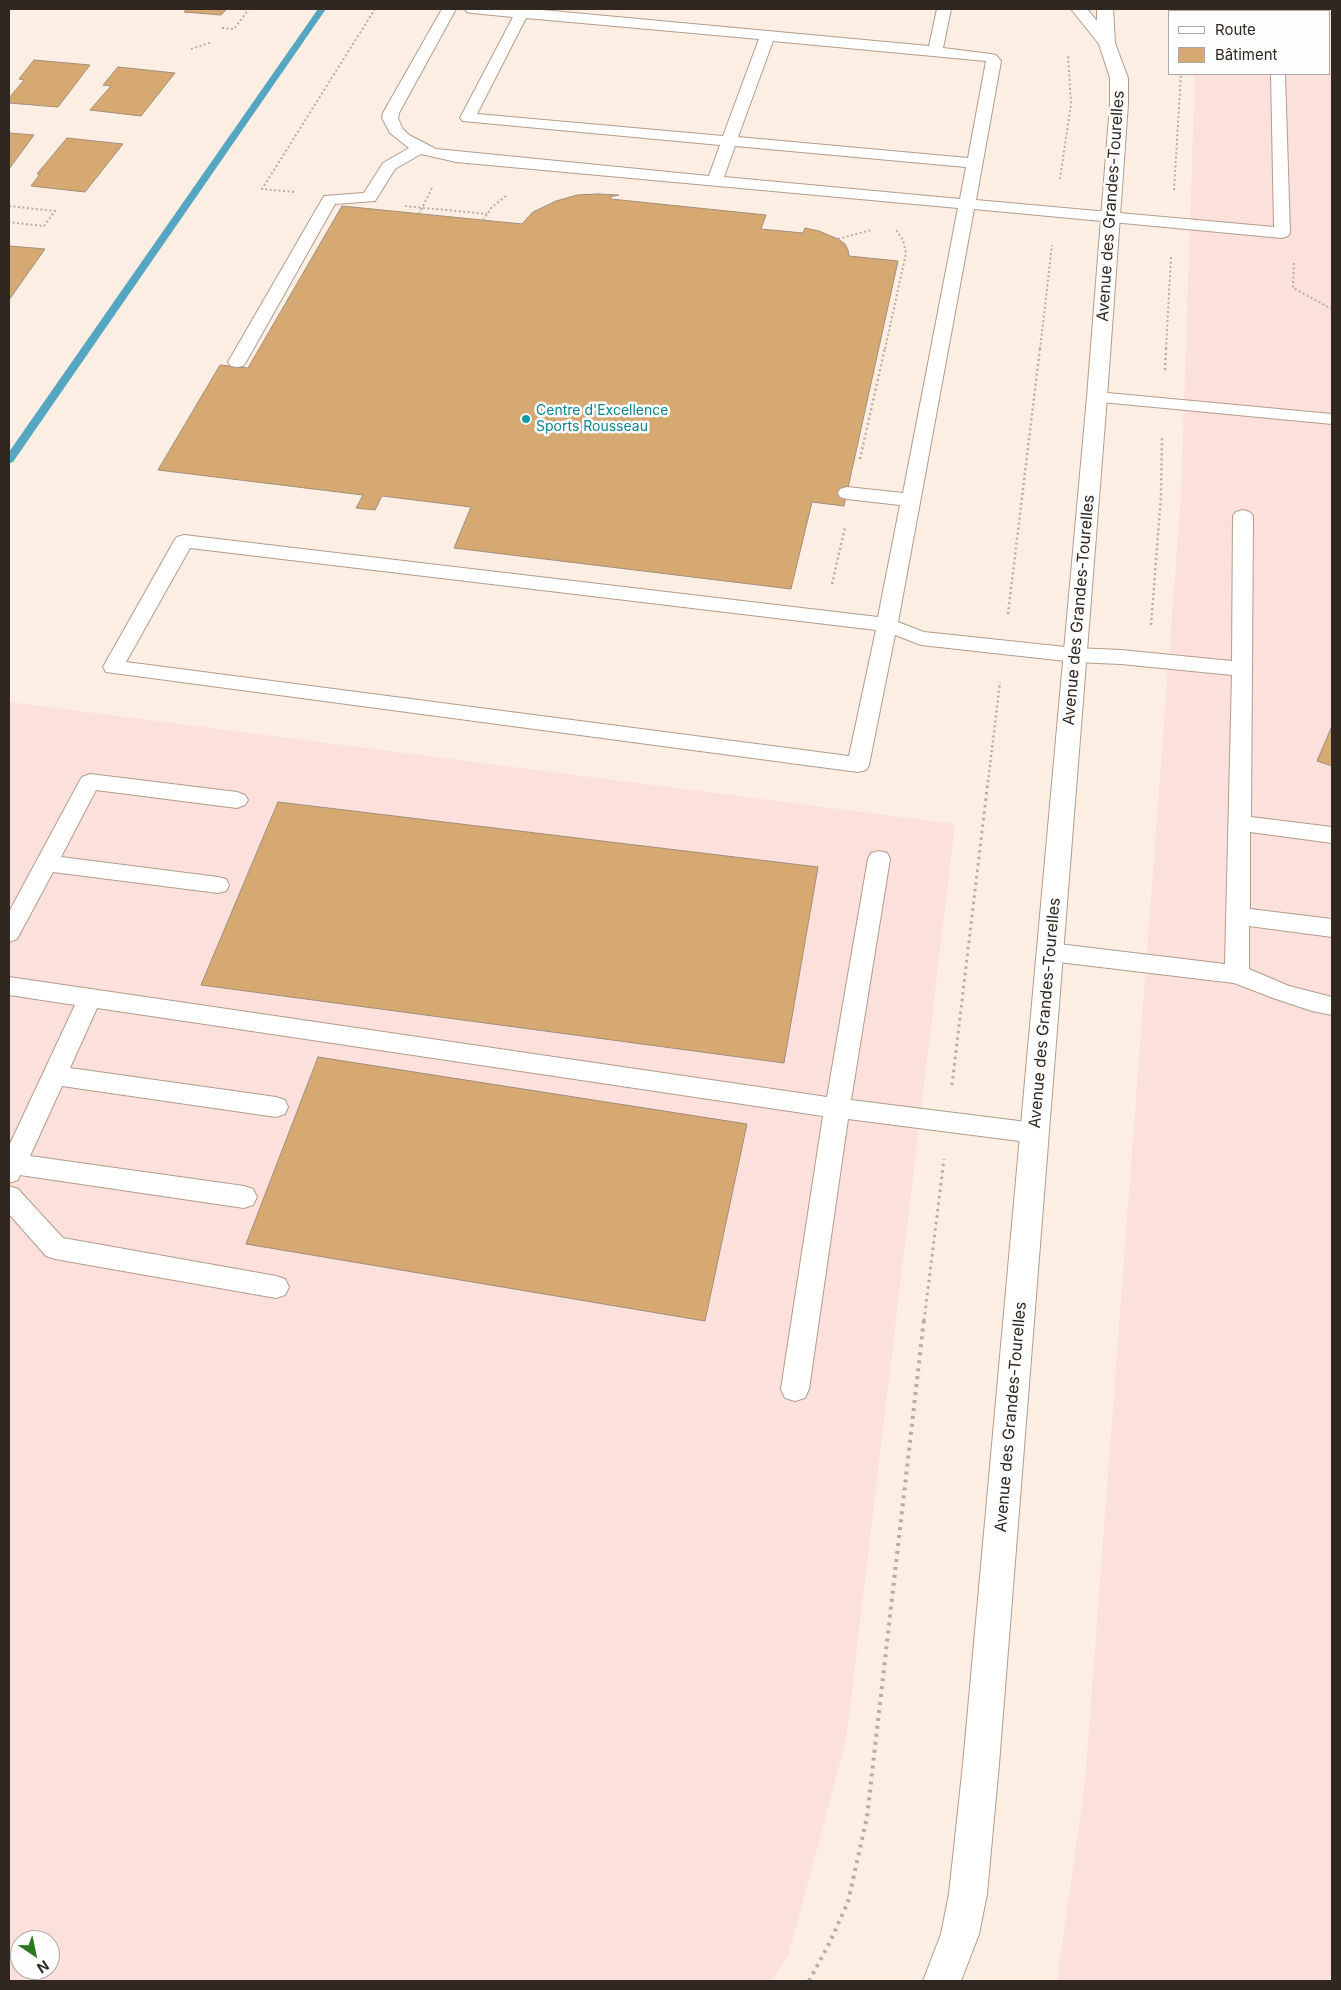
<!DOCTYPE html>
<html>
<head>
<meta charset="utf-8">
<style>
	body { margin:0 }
	#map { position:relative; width:1341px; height:1990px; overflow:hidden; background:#fceee3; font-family:Inter,sans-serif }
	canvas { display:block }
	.frame { position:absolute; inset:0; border:10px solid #302820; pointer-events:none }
	.legend { position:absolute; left:1168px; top:10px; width:162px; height:65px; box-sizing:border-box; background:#fefefe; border:1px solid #aca8a5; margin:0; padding:6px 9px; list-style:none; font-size:15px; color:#302820 }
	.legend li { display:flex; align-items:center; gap:10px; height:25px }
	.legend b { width:25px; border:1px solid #aca8a5 }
	.north { position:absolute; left:10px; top:1930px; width:50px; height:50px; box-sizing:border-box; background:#fefefe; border:1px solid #aca8a5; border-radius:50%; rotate:146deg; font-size:14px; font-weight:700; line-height:20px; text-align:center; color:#302820 }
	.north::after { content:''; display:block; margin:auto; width:18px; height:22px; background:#2b7820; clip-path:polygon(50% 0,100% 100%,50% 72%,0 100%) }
</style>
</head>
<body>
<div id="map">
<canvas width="1341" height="1990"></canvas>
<div class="frame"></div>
<ul class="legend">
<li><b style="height:6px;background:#fff"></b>Route</li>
<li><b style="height:14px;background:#d6a872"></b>Bâtiment</li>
</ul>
<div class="north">N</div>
</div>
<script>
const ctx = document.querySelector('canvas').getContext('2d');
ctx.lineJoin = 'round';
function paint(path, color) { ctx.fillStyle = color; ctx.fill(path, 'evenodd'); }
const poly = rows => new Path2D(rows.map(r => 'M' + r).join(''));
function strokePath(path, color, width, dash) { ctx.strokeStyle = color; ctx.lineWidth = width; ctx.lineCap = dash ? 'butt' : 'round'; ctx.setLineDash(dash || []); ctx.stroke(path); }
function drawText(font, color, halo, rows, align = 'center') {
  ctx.font = font + ' Inter,sans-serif'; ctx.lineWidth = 5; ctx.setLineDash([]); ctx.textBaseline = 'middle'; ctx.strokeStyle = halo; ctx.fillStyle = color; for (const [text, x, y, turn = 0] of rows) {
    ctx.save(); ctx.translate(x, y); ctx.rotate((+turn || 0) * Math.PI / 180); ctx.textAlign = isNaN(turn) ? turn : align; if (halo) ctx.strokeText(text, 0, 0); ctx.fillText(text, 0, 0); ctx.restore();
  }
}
paint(poly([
	[1198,9,1332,9,1332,1981,1057,1981,1085,1782,1181,495,1195,74,1330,74,1330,11,1198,11],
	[9,702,955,824,846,1740,788,1957,770,1981,9,1981],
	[20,1940,50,1940,50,1970,20,1970]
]), '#fbe0dc');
paint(poly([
	[318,9,326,9,13,462,9,463,9,452,318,9]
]), '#55a6c2');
const building = poly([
	[187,9,227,9,221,15,184,12,187,9],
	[34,60,90,65,58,107,9,103,9,98,24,80,19,79,34,60],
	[118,67,175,73,141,116,90,110,111,86,103,85,118,67],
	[9,133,34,135,9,169,9,133],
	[67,138,123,144,85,192,31,186,40,174,37,174,67,138],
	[598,194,619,195,610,197,611,199,766,215,761,229,803,233,805,228,819,231,838,239,845,244,848,250,849,256,898,261,844,506,812,502,791,589,454,548,471,507,382,496,375,510,356,508,363,495,158,470,220,365,248,368,342,206,522,224,533,212,556,201,577,195,598,194],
	[9,246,45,249,9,300,9,246],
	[1332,726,1332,766,1317,761,1332,726],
	[278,802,818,867,784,1063,201,985,278,802],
	[318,1057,747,1124,705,1321,246,1244,318,1057]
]);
paint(building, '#d6a872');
strokePath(building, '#a18f7b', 1);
const service = poly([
	[442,9,456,9,399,113,398,118,402,128,409,135,436,149,709,176,720,145,463,121,460,118,513,17,472,13,467,12,465,9,531,9,929,46,937,9,951,9,943,48,991,54,996,55,1001,61,976,200,1274,227,1271,74,1285,74,1290,233,1288,236,1282,238,974,209,898,622,924,632,1075,648,1121,650,1232,661,1233,516,1236,512,1243,510,1250,512,1253,516,1251,817,1332,827,1332,843,1250,832,1250,909,1332,919,1332,937,1249,926,1249,969,1289,986,1332,997,1332,1015,1312,1011,1273,998,1234,983,1050,961,1042,958,1038,952,1042,946,1050,943,1225,964,1232,675,1121,664,1075,662,921,645,895,635,869,765,866,770,858,772,106,672,103,667,174,541,177,537,184,535,878,617,900,505,847,499,840,497,838,493,840,489,847,487,903,493,958,208,456,162,421,154,395,169,375,201,335,204,246,362,243,366,237,367,231,366,228,362,324,196,364,193,383,163,409,148,390,133,382,118,383,113,442,9],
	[526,18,759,39,723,136,477,114,526,18],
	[773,41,986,61,968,158,738,137,773,41],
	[735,146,966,167,960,199,724,177,735,146],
	[190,548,876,630,849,756,126,662,190,548],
	[1275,9,1291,9,1289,11,1274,11,1275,9],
	[1097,392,1332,414,1332,424,1091,401,1088,397,1091,393,1097,392],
	[90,774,237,792,245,795,248,800,245,805,237,808,96,790,61,857,218,877,226,879,229,885,226,891,218,893,53,872,17,939,9,942,9,912,79,782,82,777,90,774],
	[879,851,887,853,890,859,851,1100,1035,1123,1044,1126,1048,1133,1044,1140,1035,1143,848,1119,809,1389,805,1398,795,1401,785,1398,781,1389,823,1116,97,1008,70,1068,276,1097,285,1100,288,1107,285,1114,276,1117,62,1086,30,1156,244,1186,253,1189,257,1197,253,1205,244,1208,20,1175,18,1180,9,1183,9,1146,75,1005,9,995,9,977,827,1097,868,859,871,853,879,851],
	[9,1186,18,1189,63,1238,276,1276,285,1279,289,1287,285,1295,276,1298,55,1259,46,1256,9,1214,9,1186]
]);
const minor = poly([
	[1071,9,1087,9,1097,21,1097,9,1113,9,1115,43,1128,78,1128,104,1107,397,999,1764,987,1894,979,1934,961,1981,923,1981,941,1934,949,1894,963,1764,1087,397,1110,104,1110,78,1099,44,1071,9]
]);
strokePath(service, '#b29d8b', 2);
strokePath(minor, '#b29d8b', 2);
strokePath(poly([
	[1184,9,1184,11],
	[222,28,234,29,249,9],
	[191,49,212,42],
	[1060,179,1071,104,1068,54],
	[1174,190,1181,74],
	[294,192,262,189,375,9],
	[9,206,55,211,44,226,9,222],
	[405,206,487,214],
	[419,214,433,186],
	[483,220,492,207,506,196],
	[838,239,871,230],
	[1294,263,1293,288,1332,309],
	[885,349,906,253,903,240,896,230],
	[1040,349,1052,245],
	[1166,349,1171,257]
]), '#b9ada3', 2, [2, 2.5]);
strokePath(poly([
	[1165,370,1166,348],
	[860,459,885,348],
	[832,584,845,527],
	[1008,614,1040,348],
	[1151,625,1161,496,1162,436],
	[988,782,1000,682]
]), '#b9ada3', 2.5, [2, 3]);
strokePath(poly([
	[952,1085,988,781],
	[924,1321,944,1159]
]), '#b9ada3', 3, [2.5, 4]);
strokePath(poly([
	[809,1981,829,1944,848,1902,867,1817,924,1319]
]), '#b9ada3', 4, [3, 5]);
paint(service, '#fff');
paint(minor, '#fff');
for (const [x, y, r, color] of [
	[526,419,5,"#0f9aa8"]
]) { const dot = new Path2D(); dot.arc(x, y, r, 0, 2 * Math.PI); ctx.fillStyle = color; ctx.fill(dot); strokePath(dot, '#fefefe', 2); }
drawText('14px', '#0d838f', '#fefefe', [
	["Centre d'Excellence",536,411],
	["Sports Rousseau",536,427]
], 'left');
drawText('16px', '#302820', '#fefefe', [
	["Avenue des Grandes-Tourelles",1111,206,-86],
	["Avenue des Grandes-Tourelles",1079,610,-85],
	["Avenue des Grandes-Tourelles",1045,1013,-85],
	["Avenue des Grandes-Tourelles",1011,1417,-85]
]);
</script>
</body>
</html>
